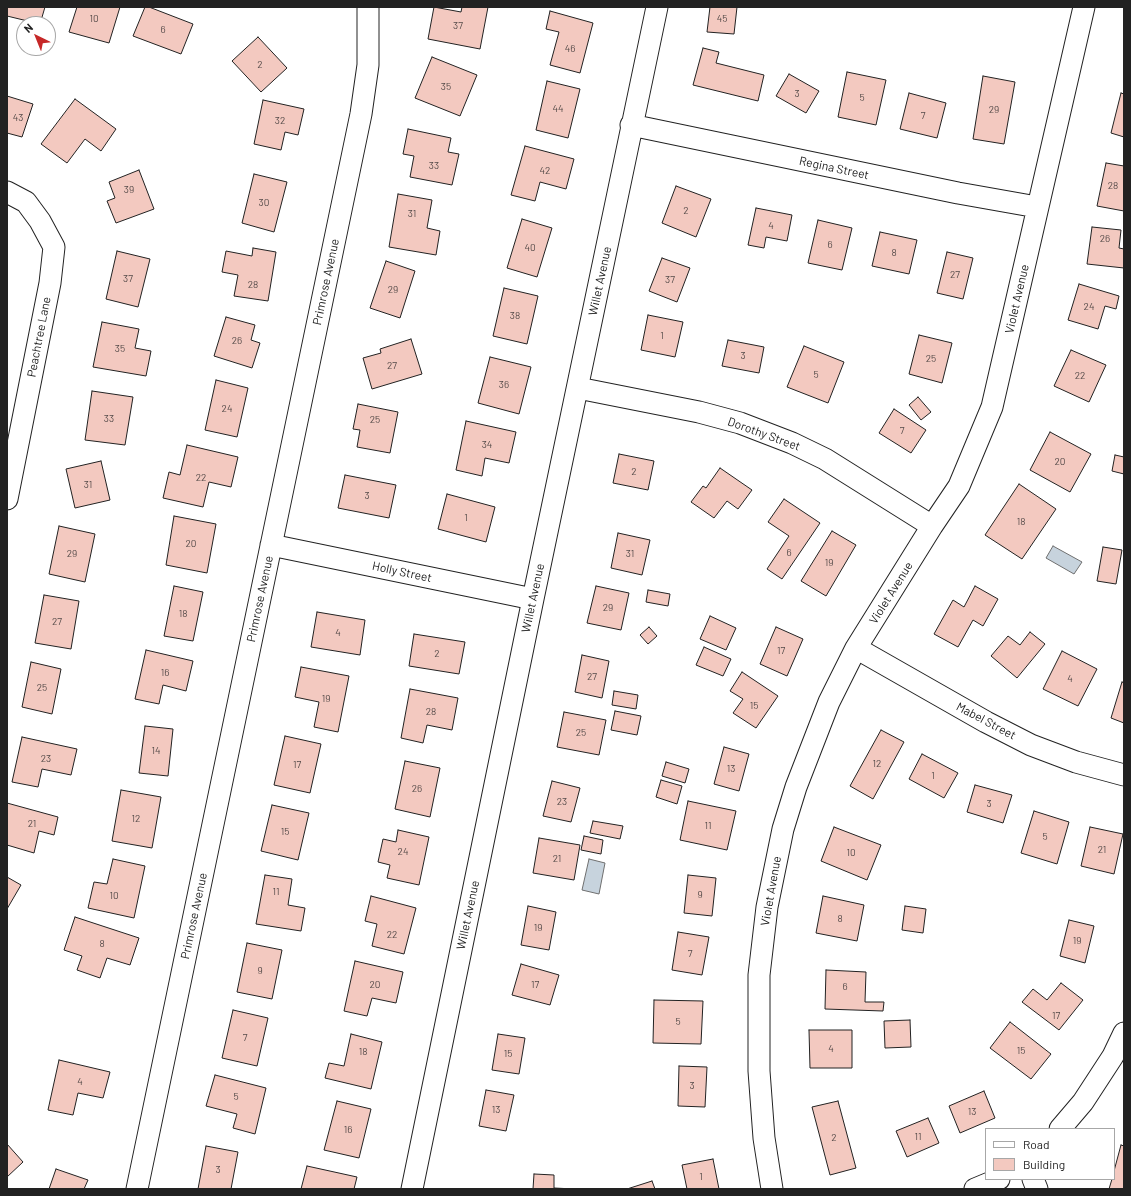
<!DOCTYPE html>
<html>
<head>
<meta charset="utf-8">
<style>
	body { margin:0 }
	#map { position:relative; width:1131px; height:1196px; overflow:hidden; background:#fff; font-family:Barlow,sans-serif }
	canvas { display:block }
	.frame { position:absolute; inset:0; border:8px solid #222; pointer-events:none }
	.legend { position:absolute; left:985px; top:1128px; width:130px; height:52px; box-sizing:border-box; background:#fff; border:1px solid #a7a7a7; margin:0; padding:5px 7px; list-style:none; font-size:12px; color:#222 }
	.legend li { display:flex; align-items:center; gap:8px; height:20px }
	.legend b { width:20px; border:1px solid #a7a7a7 }
	.north { position:absolute; left:16px; top:16px; width:40px; height:40px; box-sizing:border-box; background:#fff; border:1px solid #a7a7a7; border-radius:50%; rotate:317deg; font-size:11px; font-weight:700; line-height:16px; text-align:center; color:#222 }
	.north::after { content:''; display:block; margin:auto; width:14px; height:18px; background:#c62828; clip-path:polygon(50% 0,100% 100%,50% 72%,0 100%) }
</style>
</head>
<body>
<div id="map">
<canvas width="1131" height="1196"></canvas>
<div class="frame"></div>
<ul class="legend">
<li><b style="height:5px;background:#fff"></b>Road</li>
<li><b style="height:11px;background:#f3c9c0"></b>Building</li>
</ul>
<div class="north">N</div>
</div>
<script>
const ctx = document.querySelector('canvas').getContext('2d');
ctx.lineJoin = 'round';
function paint(path, color) { ctx.fillStyle = color; ctx.fill(path, 'evenodd'); }
const poly = rows => new Path2D(rows.map(r => 'M' + r).join(''));
function strokePath(path, color, width, dash) { ctx.strokeStyle = color; ctx.lineWidth = width; ctx.lineCap = dash ? 'butt' : 'round'; ctx.setLineDash(dash || []); ctx.stroke(path); }
function drawText(font, color, halo, rows, align = 'center') {
  ctx.font = font + ' Barlow,sans-serif'; ctx.lineWidth = 3; ctx.setLineDash([]); ctx.textBaseline = 'middle'; ctx.strokeStyle = halo; ctx.fillStyle = color; for (const [text, x, y, turn = 0] of rows) {
    ctx.save(); ctx.translate(x, y); ctx.rotate((+turn || 0) * Math.PI / 180); ctx.textAlign = isNaN(turn) ? turn : align; if (halo) ctx.strokeText(text, 0, 0); ctx.fillText(text, 0, 0); ctx.restore();
  }
}
const water = poly([
	[1053,546,1082,562,1074,574,1046,558,1053,546],
	[589,859,605,863,599,894,582,890,589,859]
]);
paint(water, '#c7d3dd');
strokePath(water, '#6f6f6f', 1);
const building = poly([
	[7,7,45,7,40,24,7,16,7,7],
	[77,7,120,7,109,43,69,32,77,7],
	[145,7,149,7,193,24,181,54,133,36,145,7],
	[434,7,461,12,462,7,488,7,480,49,428,39,434,7],
	[710,7,737,7,734,34,707,32,710,7],
	[550,11,593,23,580,73,550,65,559,32,546,29,550,11],
	[258,37,287,68,261,92,232,61,258,37],
	[703,48,719,52,716,63,764,75,758,101,693,85,703,48],
	[432,57,477,75,460,116,415,98,432,57],
	[847,72,886,80,876,125,838,117,847,72],
	[789,74,819,91,806,113,776,96,789,74],
	[983,76,1015,82,1004,144,973,139,983,76],
	[547,81,580,89,568,138,536,130,547,81],
	[909,93,946,103,937,138,900,129,909,93],
	[1121,93,1124,94,1124,137,1111,133,1121,93],
	[7,96,33,104,22,137,7,133,7,96],
	[75,99,116,129,101,151,85,139,67,163,41,144,75,99],
	[263,100,304,109,298,135,285,132,281,150,254,144,263,100],
	[408,129,451,138,448,152,459,154,452,185,410,177,414,156,403,154,408,129],
	[525,146,574,159,566,189,540,182,535,201,511,195,525,146],
	[1106,163,1124,166,1124,211,1097,206,1106,163],
	[139,170,154,209,116,223,107,201,115,198,109,182,139,170],
	[254,174,287,182,274,232,242,223,254,174],
	[676,186,711,199,696,237,662,223,676,186],
	[398,194,432,200,427,228,440,231,436,255,389,247,398,194],
	[756,208,792,215,787,241,766,237,764,248,748,245,756,208],
	[522,219,552,228,537,277,507,268,522,219],
	[818,220,852,228,842,270,808,263,818,220],
	[1092,227,1121,230,1119,248,1124,249,1124,268,1087,264,1092,227],
	[880,232,917,240,909,274,872,266,880,232],
	[253,248,276,252,268,301,234,296,238,275,222,272,226,251,252,256,253,248],
	[117,251,150,259,138,307,106,299,117,251],
	[947,252,973,258,963,299,937,293,947,252],
	[662,258,690,268,677,302,649,291,662,258],
	[386,261,415,271,400,318,370,308,386,261],
	[1079,284,1119,296,1116,309,1105,306,1098,329,1068,320,1079,284],
	[504,288,538,296,527,344,493,336,504,288],
	[648,315,683,322,675,357,641,350,648,315],
	[226,317,255,325,251,340,260,343,252,368,214,356,226,317],
	[102,322,139,329,135,348,151,351,146,376,93,367,102,322],
	[919,335,952,343,942,383,909,374,919,335],
	[411,339,422,374,372,389,363,358,381,353,380,349,411,339],
	[728,340,764,347,759,373,722,366,728,340],
	[804,346,844,362,828,403,787,387,804,346],
	[1071,350,1106,365,1089,402,1054,386,1071,350],
	[490,357,531,367,519,414,478,403,490,357],
	[216,380,248,388,237,437,205,430,216,380],
	[92,391,133,397,125,445,85,440,92,391],
	[918,397,931,412,921,420,909,405,918,397],
	[358,404,398,412,390,453,357,447,360,430,353,429,358,404],
	[894,409,926,430,911,453,879,433,894,409],
	[466,421,516,432,509,463,485,458,482,476,456,470,466,421],
	[1050,432,1091,454,1070,492,1030,470,1050,432],
	[187,445,238,457,231,487,209,482,203,507,163,498,169,472,180,475,187,445],
	[619,454,654,461,648,490,613,483,619,454],
	[1115,455,1124,457,1124,474,1112,471,1115,455],
	[101,461,110,500,75,508,66,469,101,461],
	[720,468,752,490,738,509,727,501,714,518,691,502,703,486,706,488,720,468],
	[345,475,396,485,389,518,338,508,345,475],
	[1019,484,1056,509,1022,559,985,535,1019,484],
	[447,494,495,507,486,542,438,529,447,494],
	[784,499,820,523,782,579,767,569,789,536,768,522,784,499],
	[174,516,216,524,207,573,166,565,174,516],
	[59,526,95,534,85,582,49,574,59,526],
	[832,531,856,545,826,596,801,581,832,531],
	[618,533,650,540,642,575,611,568,618,533],
	[1103,547,1122,550,1116,584,1097,581,1103,547],
	[174,586,203,592,193,641,164,636,174,586],
	[596,586,629,593,621,630,587,623,596,586],
	[975,586,998,599,983,626,973,620,958,647,934,634,953,600,964,607,975,586],
	[648,590,670,594,668,606,646,602,648,590],
	[44,595,79,601,71,649,35,643,44,595],
	[317,612,365,620,360,655,311,647,317,612],
	[710,616,736,628,726,650,700,639,710,616],
	[649,627,657,636,648,644,640,635,649,627],
	[776,627,803,639,787,676,760,664,776,627],
	[1030,632,1045,644,1017,678,991,656,1008,636,1020,645,1030,632],
	[414,634,465,642,459,674,409,666,414,634],
	[704,647,731,659,723,676,696,665,704,647],
	[146,650,193,661,186,691,163,685,159,704,135,699,146,650],
	[1062,651,1097,669,1078,706,1043,689,1062,651],
	[582,655,609,661,602,698,575,692,582,655],
	[31,662,61,669,52,714,22,707,31,662],
	[301,667,349,676,338,732,314,727,319,702,295,697,301,667],
	[742,672,778,696,756,728,733,713,743,699,730,691,742,672],
	[1122,682,1124,683,1124,723,1111,718,1122,682],
	[410,689,458,698,452,730,427,725,423,743,401,738,410,689],
	[614,691,638,695,636,709,612,705,614,691],
	[615,711,641,716,637,735,611,730,615,711],
	[564,712,606,720,599,755,557,747,564,712],
	[145,726,173,729,168,776,139,773,145,726],
	[881,730,904,742,873,799,850,786,881,730],
	[285,736,321,744,310,793,274,785,285,736],
	[22,737,77,749,71,775,42,769,38,787,12,782,22,737],
	[724,747,749,754,739,791,714,784,724,747],
	[922,754,958,773,944,798,909,779,922,754],
	[405,761,440,768,430,817,395,809,405,761],
	[666,762,689,769,685,783,662,776,666,762],
	[661,780,682,786,677,804,656,797,661,780],
	[552,781,580,788,571,822,543,816,552,781],
	[975,785,1012,795,1003,823,967,812,975,785],
	[121,790,161,797,152,848,112,841,121,790],
	[688,801,736,811,727,850,680,840,688,801],
	[7,803,58,817,54,835,39,831,34,853,7,845,7,803],
	[272,805,309,813,298,860,261,851,272,805],
	[1034,811,1069,822,1057,864,1021,853,1034,811],
	[593,821,623,826,620,839,590,833,593,821],
	[834,827,881,845,867,880,821,861,834,827],
	[1090,827,1123,834,1114,874,1081,866,1090,827],
	[398,830,429,837,419,885,387,878,390,865,378,862,383,839,396,842,398,830],
	[584,836,603,840,601,854,581,850,584,836],
	[539,838,580,845,574,880,533,873,539,838],
	[113,859,145,866,134,918,88,908,94,882,107,884,113,859],
	[265,875,292,879,288,905,305,908,301,931,256,924,265,875],
	[688,875,716,878,712,916,684,913,688,875],
	[7,877,21,885,7,909,7,877],
	[371,896,416,908,404,954,372,946,377,924,365,921,371,896],
	[823,896,864,905,857,941,816,933,823,896],
	[528,906,556,912,549,950,521,945,528,906],
	[905,906,926,909,923,933,902,930,905,906],
	[75,917,139,938,130,965,107,958,100,978,77,970,82,956,64,950,75,917],
	[1069,920,1094,926,1085,963,1060,956,1069,920],
	[678,932,709,937,702,975,672,970,678,932],
	[247,943,282,950,272,999,237,992,247,943],
	[355,961,403,972,396,1003,372,998,367,1016,344,1011,355,961],
	[521,964,559,975,550,1005,512,995,521,964],
	[826,970,866,972,865,1002,884,1002,883,1011,825,1009,826,970],
	[1061,983,1083,1000,1059,1030,1022,1002,1033,989,1047,1000,1061,983],
	[654,1000,703,1001,701,1044,653,1043,654,1000],
	[233,1010,268,1018,257,1066,222,1058,233,1010],
	[910,1020,911,1047,885,1048,884,1021,910,1020],
	[1010,1022,1051,1054,1031,1079,990,1048,1010,1022],
	[809,1030,852,1030,852,1068,810,1068,809,1030],
	[351,1034,382,1042,371,1089,325,1078,329,1063,344,1066,351,1034],
	[498,1034,525,1038,519,1074,492,1070,498,1034],
	[59,1060,110,1072,103,1098,78,1093,73,1115,48,1110,59,1060],
	[679,1066,707,1067,705,1107,678,1106,679,1066],
	[215,1075,266,1088,255,1134,233,1128,237,1114,206,1106,215,1075],
	[486,1090,514,1095,506,1131,479,1126,486,1090],
	[984,1091,995,1118,960,1133,949,1106,984,1091],
	[337,1101,371,1109,359,1158,324,1150,337,1101],
	[838,1101,856,1168,830,1175,812,1107,838,1101],
	[928,1118,939,1143,907,1157,896,1131,928,1118],
	[7,1144,23,1162,7,1177,7,1144],
	[1121,1145,1124,1146,1124,1189,1109,1189,1112,1179,1114,1179,1114,1171,1121,1145],
	[206,1146,238,1152,231,1189,198,1189,206,1146],
	[713,1159,719,1189,687,1189,682,1165,713,1159],
	[307,1166,357,1177,354,1189,301,1189,307,1166],
	[56,1169,88,1180,84,1189,49,1189,56,1169],
	[534,1174,554,1175,554,1188,574,1189,533,1189,534,1174],
	[652,1181,655,1189,627,1189,652,1181]
]);
paint(building, '#f3c9c0');
strokePath(building, '#222', 1);
const minor = poly([
	[631,125,958,193,1037,207],
	[7,192,26,202,40,221,54,247,50,283,7,499],
	[578,388,699,412,740,423,792,443,825,459,932,526],
	[271,545,533,599],
	[856,648,986,722,1031,745,1076,762,1124,775],
	[1060,1129,1083,1102,1113,1056,1124,1033],
	[1033,1179,1037,1189],
	[137,1189,361,114,368,65,368,7],
	[412,1189,533,599,657,7],
	[772,1189,764,1138,759,1071,759,975,767,907,783,829,796,787,829,702,856,648,932,526,959,486,992,407,1084,7],
	[975,1189,999,1179]
]);
strokePath(minor, '#222', 23);
strokePath(minor, '#fff', 21);
drawText('10px', '#564c4a', null, [
	["10",94,19],
	["45",722,19],
	["37",458,26],
	["6",163,30],
	["46",570,49],
	["2",260,65],
	["35",446,87],
	["3",797,94],
	["5",862,98],
	["44",558,109],
	["29",994,110],
	["7",923,116],
	["43",18,118],
	["32",280,121],
	["33",434,166],
	["42",545,171],
	["28",1113,186],
	["39",129,190],
	["30",264,203],
	["2",686,211],
	["31",412,214],
	["4",771,226],
	["26",1105,239],
	["6",830,245],
	["40",530,248],
	["8",894,253],
	["27",955,275],
	["37",128,279],
	["37",670,280],
	["28",253,285],
	["29",393,290],
	["24",1089,307],
	["38",515,316],
	["1",662,336],
	["26",237,341],
	["35",120,349],
	["3",743,356],
	["25",931,359],
	["27",392,366],
	["5",816,375],
	["22",1080,376],
	["36",504,385],
	["24",227,409],
	["33",109,419],
	["25",375,420],
	["7",902,431],
	["34",487,445],
	["20",1060,462],
	["2",634,472],
	["22",201,478],
	["31",88,485],
	["3",367,496],
	["1",466,518],
	["18",1021,522],
	["20",191,544],
	["6",789,553],
	["29",72,554],
	["31",630,554],
	["19",829,563],
	["29",608,608],
	["18",183,614],
	["27",57,622],
	["4",338,633],
	["17",781,651],
	["2",437,654],
	["16",165,673],
	["27",592,677],
	["4",1070,679],
	["25",42,688],
	["19",326,699],
	["15",754,706],
	["28",431,712],
	["25",581,733],
	["14",156,751],
	["23",46,759],
	["12",877,764],
	["17",297,765],
	["13",731,769],
	["1",933,776],
	["26",417,789],
	["23",562,802],
	["3",989,804],
	["12",136,819],
	["21",32,824],
	["11",708,826],
	["15",285,832],
	["5",1045,837],
	["21",1102,850],
	["24",403,852],
	["10",851,853],
	["21",557,859],
	["11",276,892],
	["9",700,895],
	["10",114,896],
	["8",840,919],
	["19",538,928],
	["22",392,935],
	["19",1077,941],
	["8",102,944],
	["7",690,954],
	["9",260,971],
	["20",375,985],
	["17",535,985],
	["6",845,987],
	["17",1056,1016],
	["5",678,1022],
	["7",245,1038],
	["4",831,1049],
	["15",1021,1051],
	["18",363,1052],
	["15",508,1054],
	["4",80,1082],
	["3",692,1086],
	["5",236,1097],
	["13",496,1110],
	["13",972,1112],
	["16",348,1130],
	["11",918,1137],
	["2",834,1138],
	["3",218,1170],
	["1",701,1177]
]);
drawText('12px', '#222', '#fff', [
	["Regina Street",834,168,12],
	["Willet Avenue",600,281,-78],
	["Primrose Avenue",326,282,-78],
	["Violet Avenue",1017,299,-77],
	["Peachtree Lane",39,337,-79],
	["Dorothy Street",764,434,20],
	["Holly Street",402,572,12],
	["Violet Avenue",891,593,-58],
	["Willet Avenue",533,598,-78],
	["Primrose Avenue",260,599,-78],
	["Mabel Street",986,721,28],
	["Violet Avenue",771,891,-80],
	["Willet Avenue",468,915,-78],
	["Primrose Avenue",194,916,-78]
]);
</script>
</body>
</html>
